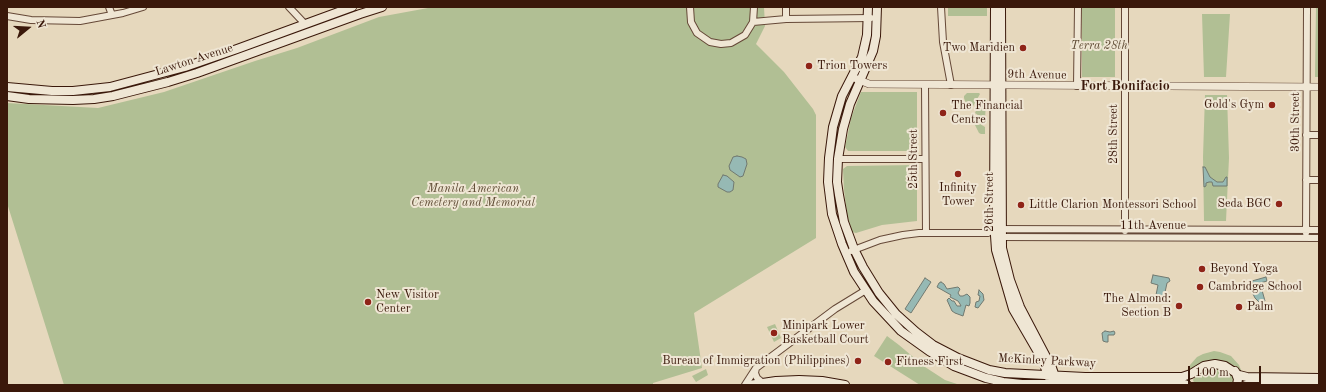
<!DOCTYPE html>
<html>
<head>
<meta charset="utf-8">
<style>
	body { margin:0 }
	#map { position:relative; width:1326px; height:392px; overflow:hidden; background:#e6d8bd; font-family:"Old Standard TT",serif }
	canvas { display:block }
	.frame { position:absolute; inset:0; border:8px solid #3a180a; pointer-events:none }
	.north { position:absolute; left:8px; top:8px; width:40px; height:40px; -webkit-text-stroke:3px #efe6d4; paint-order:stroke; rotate:72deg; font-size:11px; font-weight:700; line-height:16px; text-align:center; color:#3a180a }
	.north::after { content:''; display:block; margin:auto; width:14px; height:18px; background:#3a180a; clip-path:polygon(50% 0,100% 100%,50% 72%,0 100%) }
	.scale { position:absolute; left:1188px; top:366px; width:73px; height:18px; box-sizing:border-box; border:2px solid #3a180a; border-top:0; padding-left:5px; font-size:12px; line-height:14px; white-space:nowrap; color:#3a180a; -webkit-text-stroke:3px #efe6d4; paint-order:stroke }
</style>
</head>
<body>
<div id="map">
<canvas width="1326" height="392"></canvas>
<div class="frame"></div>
<div class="north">N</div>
<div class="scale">100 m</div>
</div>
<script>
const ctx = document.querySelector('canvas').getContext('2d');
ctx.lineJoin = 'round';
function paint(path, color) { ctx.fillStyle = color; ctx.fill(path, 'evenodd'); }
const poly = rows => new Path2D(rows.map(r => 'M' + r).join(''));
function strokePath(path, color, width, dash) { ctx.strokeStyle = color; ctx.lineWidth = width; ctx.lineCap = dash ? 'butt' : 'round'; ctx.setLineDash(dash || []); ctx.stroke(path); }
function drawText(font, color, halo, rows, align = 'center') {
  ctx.font = font + ' "Old Standard TT",serif'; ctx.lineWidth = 4; ctx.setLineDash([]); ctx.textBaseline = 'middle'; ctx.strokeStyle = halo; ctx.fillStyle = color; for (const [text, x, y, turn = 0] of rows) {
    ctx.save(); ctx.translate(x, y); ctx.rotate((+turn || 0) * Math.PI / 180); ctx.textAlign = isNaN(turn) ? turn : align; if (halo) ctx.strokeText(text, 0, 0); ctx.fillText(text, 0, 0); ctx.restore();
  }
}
paint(poly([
	[452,7,764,7,765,26,756,44,784,72,813,109,816,115,816,238,694,313,702,368,653,383,653,385,64,385,7,203,7,103,98,108,164,92,255,61,297,48,379,17,428,8],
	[948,7,987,7,987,16,948,16],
	[1082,7,1115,7,1115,77,1082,77],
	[1316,7,1319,7,1319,77,1315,77],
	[1202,14,1230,14,1226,77,1204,77],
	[861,92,917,92,917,151,848,151,845,147,848,133,851,118],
	[967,93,979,93,980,94,972,108,970,109,967,107,964,98,964,96],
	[1205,95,1227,95,1229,158,1226,221,1204,221,1203,157],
	[983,99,986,100,985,120,975,113,977,108],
	[975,121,985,127,985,134,981,134,979,133,974,123],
	[917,165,917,221,882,225,856,233,852,232,847,214,844,190,843,169,847,166],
	[775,324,781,338,774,342,767,327],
	[887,336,899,345,925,367,945,380,960,385,920,385,874,356],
	[1214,351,1220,352,1231,356,1239,365,1243,375,1240,370,1230,364,1216,360,1203,363,1187,373,1190,365,1197,357,1203,354],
	[1219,367,1234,375,1235,385,1195,385,1193,380,1196,375,1203,370],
	[706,369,708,375,696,382,692,376]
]), '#b1bf94');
const water = poly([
	[737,156,742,157,746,159,747,164,743,176,740,177,730,170,729,166,733,157,737,156],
	[1203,167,1205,167,1210,177,1217,182,1223,182,1226,177,1227,177,1227,186,1213,186,1212,182,1209,182,1206,183,1206,186,1204,187,1203,167],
	[723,175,727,176,734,182,733,190,730,192,727,192,718,187,718,184,723,175],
	[1153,275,1169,278,1170,281,1167,283,1164,297,1156,295,1158,285,1151,283,1153,275],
	[1266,277,1267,281,1260,283,1265,301,1259,302,1255,298,1252,292,1252,281,1266,277],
	[925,278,931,282,911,313,905,309,925,278],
	[941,282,944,284,947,289,958,287,960,289,958,293,960,296,963,296,967,294,970,297,970,303,969,306,966,305,963,316,955,313,952,311,947,300,949,298,952,301,954,301,957,306,961,306,960,304,958,301,950,297,951,295,937,287,939,283,941,282],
	[979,290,983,294,984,300,978,308,975,307,976,302,979,301,980,296,978,295,979,290],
	[1105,331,1110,332,1114,331,1115,333,1114,335,1108,335,1108,342,1106,342,1103,341,1102,333,1105,331]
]);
paint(water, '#96b9b4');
strokePath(water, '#717970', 1);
const minor = poly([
	[109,7,112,15],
	[289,7,305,24],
	[690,7,691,22,697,33,710,42,721,44,731,43,745,35,753,22,754,7],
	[941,7,943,42,951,85],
	[7,16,31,20,80,21,123,13,143,7],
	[786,19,786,7],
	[753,22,786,19,871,18],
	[925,85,926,233],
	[1077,86,1078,7],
	[1306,135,1319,135],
	[838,159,925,159],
	[1306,180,1319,180],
	[1125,231,1125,7],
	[1306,233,1307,7],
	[999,237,1319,238],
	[851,251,880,240,903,235,919,233,988,233,994,229,1319,230],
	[756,368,755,373,757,378,763,383],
	[745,385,756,368,835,309,866,290]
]);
const tertiary = poly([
	[852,77,869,84,1319,87]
]);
const secondary = poly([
	[868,7,867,35,862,57,842,96,833,127,829,158,828,182,832,214,842,244,854,272,873,301,901,331,929,351,954,366,986,378,1003,382,1022,384,1182,383,1187,385],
	[877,7,876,36,873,51,850,104,843,129,838,159,837,182,839,195,844,222,854,249,863,267,879,293,896,314,916,332,933,345,958,358,989,370,1005,373,1085,377,1182,377,1191,374,1204,366,1215,364,1225,366,1239,375,1247,377,1319,378],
	[995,7,994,221,996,250,1013,309,1042,359,1049,378],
	[1001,7,1002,248,1010,280,1020,307,1052,368,1056,379],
	[7,87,52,91,73,91,110,87,185,67,237,49,352,7],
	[7,96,29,99,73,100,94,99,113,96,168,82,197,73,360,14,382,7],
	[1235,371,1238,379,1237,385],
	[749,385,776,381,799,380,822,381,845,385],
	[1246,385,1319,384]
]);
strokePath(minor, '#654837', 8);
strokePath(tertiary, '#654837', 8);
strokePath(secondary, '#3a180a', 10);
strokePath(minor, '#efe6d4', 6);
strokePath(tertiary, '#efe6d4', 7);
strokePath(secondary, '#efe6d4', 8);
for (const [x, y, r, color] of [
	[1023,48,4,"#8f2418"],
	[809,66,4,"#8f2418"],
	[1272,105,4,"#8f2418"],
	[943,113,4,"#8f2418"],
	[958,174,4,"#8f2418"],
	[1279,204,4,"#8f2418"],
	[1021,205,4,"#8f2418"],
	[1202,269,4,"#8f2418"],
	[1200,287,4,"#8f2418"],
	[368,302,4,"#8f2418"],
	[1179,306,4,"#8f2418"],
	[1239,307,4,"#8f2418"],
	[774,333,4,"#8f2418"],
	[858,361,4,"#8f2418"],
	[888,362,4,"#8f2418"]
]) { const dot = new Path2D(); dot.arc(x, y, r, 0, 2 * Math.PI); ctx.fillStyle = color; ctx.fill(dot); strokePath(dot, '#efe6d4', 1.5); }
drawText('italic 12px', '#5e4a33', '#efe6d4', [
	["Terra 28th",1099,46],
	["Manila American",473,189],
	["Cemetery and Memorial",473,203]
]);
drawText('12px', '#3a180a', '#efe6d4', [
	["Two Maridien",1015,48,"right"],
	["Trion Towers",817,66],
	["Gold's Gym",1264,105,"right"],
	["The Financial",951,106],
	["Centre",951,120],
	["Infinity",958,188,"center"],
	["Tower",958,202,"center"],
	["Seda BGC",1271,204,"right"],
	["Little Clarion Montessori School",1029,205],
	["Beyond Yoga",1210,269],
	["Cambridge School",1208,287],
	["New Visitor",376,295],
	["Center",376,309],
	["The Almond:",1171,299,"right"],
	["Section B",1171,313,"right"],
	["Palm",1247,307],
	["Minipark Lower",782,326],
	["Basketball Court",782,340],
	["Bureau of Immigration (Philippines)",850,361,"right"],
	["Fitness First",896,362]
], 'left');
drawText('12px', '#3a180a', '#efe6d4', [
	["Lawton Avenue",194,60,-18],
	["9th Avenue",1037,75,1],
	["30th Street",1296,122,-90],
	["28th Street",1114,134,-90],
	["25th Street",914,159,-90],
	["26th Street",990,202,-90],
	["11th Avenue",1153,226],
	["McKinley Parkway",1047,361,3]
]);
drawText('bold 14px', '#3a180a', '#efe6d4', [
	["Fort Bonifacio",1125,86]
]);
</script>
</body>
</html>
